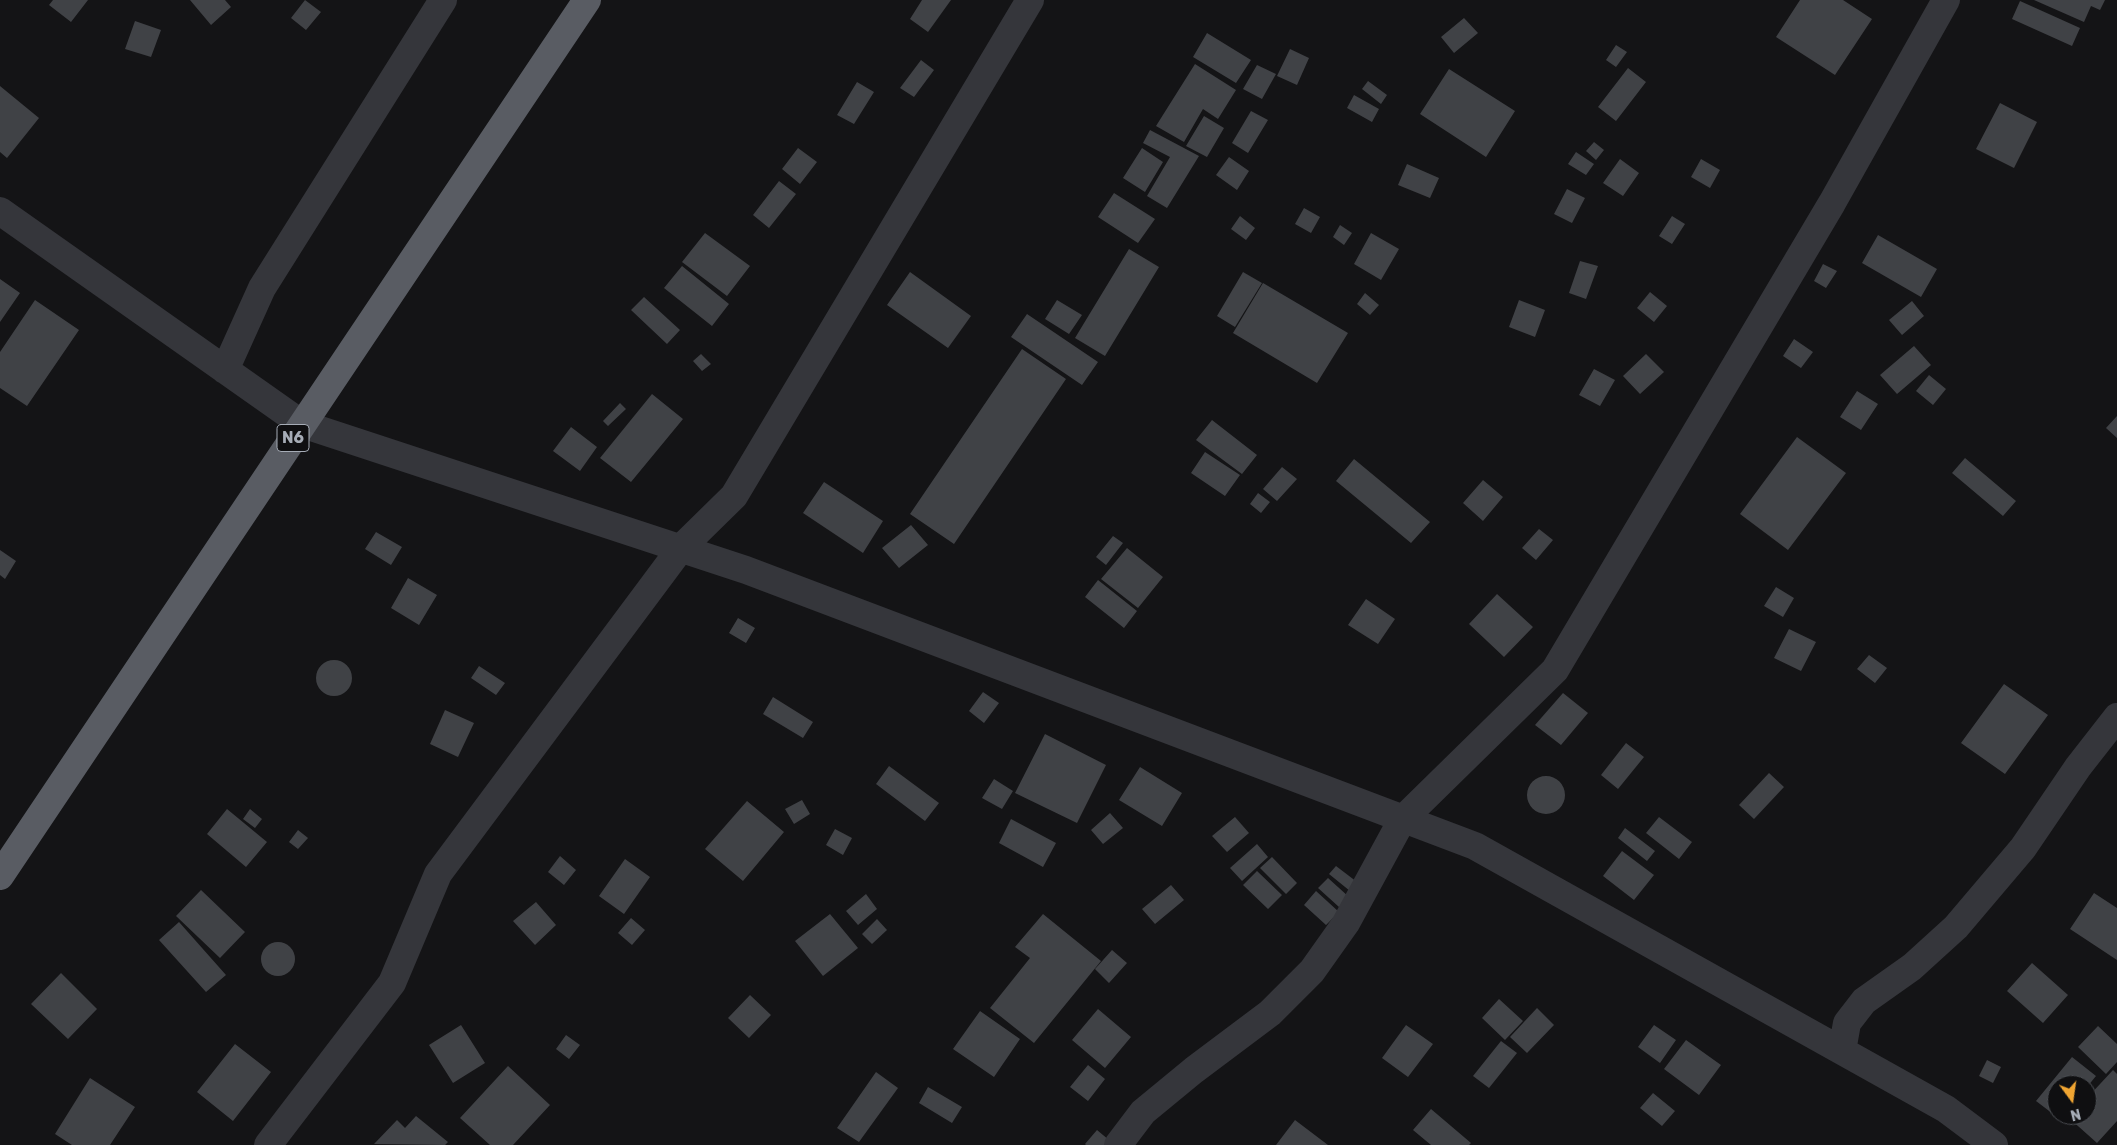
<!DOCTYPE html>
<html>
<head>
<meta charset="utf-8">
<style>
	body { margin:0 }
	#map { position:relative; width:2117px; height:1145px; overflow:hidden; background:#141416; font-family:Rubik,sans-serif }
	canvas { display:block }
	.north { position:absolute; left:2047px; top:1075px; width:50px; height:50px; box-sizing:border-box; background:#0f0f11; border:1px solid #4b4e53; border-radius:50%; rotate:166deg; font-size:14px; font-weight:700; line-height:20px; text-align:center; color:#a6acb6 }
	.north::after { content:''; display:block; margin:auto; width:18px; height:22px; background:#f0a532; clip-path:polygon(50% 0,100% 100%,50% 72%,0 100%) }
</style>
</head>
<body>
<div id="map">
<canvas width="2117" height="1145"></canvas>
<div class="north">N</div>
</div>
<script>
const ctx = document.querySelector('canvas').getContext('2d');
ctx.lineJoin = 'round';
function paint(path, color) { ctx.fillStyle = color; ctx.fill(path, 'evenodd'); }
const poly = rows => new Path2D(rows.map(r => 'M' + r).join(''));
function strokePath(path, color, width, dash) { ctx.strokeStyle = color; ctx.lineWidth = width; ctx.lineCap = dash ? 'butt' : 'round'; ctx.setLineDash(dash || []); ctx.stroke(path); }
function drawText(font, color, halo, rows, align = 'center') {
  ctx.font = font + ' Rubik,sans-serif'; ctx.lineWidth = 4; ctx.setLineDash([]); ctx.textBaseline = 'middle'; ctx.strokeStyle = halo; ctx.fillStyle = color; for (const [text, x, y, turn = 0] of rows) {
    ctx.save(); ctx.translate(x, y); ctx.rotate((+turn || 0) * Math.PI / 180); ctx.textAlign = isNaN(turn) ? turn : align; if (halo) ctx.strokeText(text, 0, 0); ctx.fillText(text, 0, 0); ctx.restore();
  }
}
paint(poly([
	[53,0,88,0,71,22,49,5],
	[190,0,225,0,231,7,211,25],
	[305,0,321,12,306,30,291,18],
	[922,0,951,0,928,32,910,19],
	[1800,0,1843,0,1872,19,1835,75,1776,37],
	[2034,0,2105,0,2100,10,2091,6,2084,22],
	[2020,1,2080,28,2072,46,2012,19],
	[1464,18,1478,33,1454,53,1441,37],
	[135,21,161,30,151,57,125,49],
	[1207,33,1251,60,1236,83,1193,57],
	[1616,45,1627,52,1616,67,1606,60],
	[1290,49,1309,58,1297,85,1277,76],
	[921,60,934,70,914,97,900,88],
	[1195,64,1236,90,1218,119,1203,109,1184,142,1156,126],
	[1257,65,1276,74,1262,99,1243,89],
	[1628,68,1646,82,1616,121,1598,107],
	[1449,69,1515,111,1486,157,1420,114],
	[1368,81,1387,95,1381,104,1362,89],
	[857,82,874,92,854,124,837,115],
	[0,86,39,118,7,158,0,152],
	[1354,95,1379,109,1372,122,1347,108],
	[2000,103,2037,122,2014,168,1976,149],
	[1251,111,1268,120,1248,153,1232,143],
	[1204,116,1224,128,1207,157,1186,146],
	[1150,130,1199,156,1167,208,1147,196,1170,157,1143,143],
	[1594,142,1604,150,1596,160,1586,151],
	[798,148,817,162,800,184,782,169],
	[1142,148,1163,162,1145,192,1123,178],
	[1576,152,1594,164,1586,175,1568,164],
	[1229,157,1249,171,1237,190,1216,175],
	[1620,159,1639,173,1623,196,1603,183],
	[1701,159,1720,170,1710,188,1691,177],
	[1407,164,1439,178,1430,198,1398,185],
	[779,181,796,194,769,228,753,215],
	[1567,189,1585,198,1572,223,1554,214],
	[1114,193,1155,219,1138,243,1098,217],
	[1304,208,1320,217,1311,233,1295,224],
	[1240,216,1255,228,1246,240,1231,229],
	[1672,216,1685,224,1672,244,1659,236],
	[1340,225,1352,233,1344,245,1333,237],
	[705,233,750,266,727,296,682,262],
	[1371,233,1399,249,1381,280,1354,264],
	[1878,235,1937,269,1921,297,1862,263],
	[1129,249,1159,267,1105,356,1075,338],
	[1580,261,1598,266,1586,299,1569,293],
	[1823,264,1837,271,1826,288,1814,281],
	[682,266,729,304,712,326,664,288],
	[910,272,971,316,948,348,887,305],
	[1243,272,1262,283,1235,327,1217,316],
	[0,279,20,293,0,322],
	[1263,283,1348,333,1317,383,1233,333],
	[1650,292,1667,306,1654,322,1637,308],
	[1365,293,1379,305,1370,315,1357,304],
	[644,297,680,330,667,344,631,310],
	[35,300,79,330,27,406,0,388,0,352],
	[1057,300,1082,315,1069,334,1045,319],
	[1519,300,1545,310,1535,337,1509,327],
	[1912,301,1924,316,1902,335,1889,320],
	[1027,314,1098,362,1082,385,1011,337],
	[1794,339,1813,352,1801,368,1783,356],
	[1914,346,1931,365,1897,394,1880,375],
	[1022,349,1066,379,954,544,910,514],
	[701,354,711,364,702,371,693,361],
	[1646,354,1664,372,1640,394,1623,376],
	[1594,369,1615,380,1600,406,1579,395],
	[1929,375,1946,389,1933,405,1916,391],
	[1857,391,1878,404,1861,430,1840,417],
	[652,394,683,419,631,482,600,458],
	[620,403,626,409,608,426,603,421],
	[2117,416,2117,438,2106,428],
	[1212,420,1257,455,1242,474,1196,440],
	[571,427,597,447,580,471,553,451],
	[1797,437,1846,473,1788,550,1740,514],
	[1205,452,1240,475,1225,496,1191,473],
	[1965,458,2016,501,2003,516,1952,473],
	[1354,459,1430,522,1411,543,1336,481],
	[1282,467,1297,479,1277,501,1263,489],
	[1483,480,1503,497,1483,521,1463,503],
	[824,482,883,521,863,553,803,513],
	[1258,493,1270,502,1261,513,1250,504],
	[911,525,928,545,899,568,882,548],
	[1539,529,1553,540,1536,560,1522,548],
	[376,532,402,547,391,565,365,549],
	[1113,536,1123,543,1106,565,1096,557],
	[1127,548,1163,577,1138,608,1101,579],
	[0,550,16,561,5,579,0,575],
	[408,578,437,595,419,625,391,608],
	[1098,580,1137,611,1124,628,1085,597],
	[1776,587,1794,598,1783,617,1764,606],
	[1497,594,1533,627,1504,657,1469,624],
	[1366,599,1395,619,1378,644,1348,625],
	[738,618,755,628,746,643,729,633],
	[1789,629,1816,642,1801,671,1774,658],
	[1869,655,1887,668,1875,683,1857,669],
	'316 678a18 18 0 1 1 36 0a18 18 0 1 1-36 0Z',
	[479,666,505,683,496,695,471,678],
	[2004,684,2048,715,2005,774,1961,743],
	[983,692,999,703,984,723,969,711],
	[1563,693,1588,713,1561,745,1535,725],
	[773,697,813,722,803,738,763,714],
	[445,710,474,723,458,757,430,744],
	[1045,734,1106,765,1077,823,1015,793],
	[1626,743,1644,757,1618,789,1601,775],
	[889,766,939,803,925,821,876,784],
	[1140,767,1182,793,1162,826,1119,800],
	[1769,773,1784,787,1754,819,1739,805],
	'1527 795a19 19 0 1 1 38 0a19 19 0 1 1-38 0Z',
	[994,779,1013,791,1002,809,982,798],
	[802,800,810,814,794,824,785,809],
	[747,801,784,832,743,881,705,849],
	[227,809,267,842,246,867,207,834],
	[250,809,262,819,255,828,243,819],
	[1110,813,1123,828,1103,844,1091,830],
	[1235,817,1249,833,1227,852,1212,836],
	[1659,817,1692,842,1679,859,1646,833],
	[1011,819,1056,843,1043,867,999,843],
	[1625,828,1655,851,1647,861,1618,838],
	[835,829,852,838,843,855,826,845],
	[298,830,308,838,298,849,289,842],
	[1257,844,1268,857,1242,881,1230,868],
	[1622,851,1654,875,1634,900,1603,876],
	[560,856,576,870,564,885,548,872],
	[1272,857,1297,883,1286,894,1260,868],
	[625,859,650,877,624,914,599,896],
	[1336,866,1357,882,1350,891,1329,874],
	[1257,871,1282,895,1268,909,1243,885],
	[1328,878,1349,897,1339,907,1318,888],
	[1171,885,1184,900,1155,924,1142,909],
	[201,890,245,932,220,958,176,916],
	[1316,891,1339,912,1326,925,1304,905],
	[2094,893,2117,908,2117,960,2070,929],
	[866,894,877,909,858,925,846,911],
	[536,902,556,925,535,945,513,921],
	[830,914,858,948,823,976,795,941],
	[1043,914,1101,961,1034,1043,990,1008,1030,958,1015,947],
	[631,918,645,930,632,945,618,933],
	[877,919,887,930,872,944,862,934],
	[179,922,226,975,206,992,159,940],
	'261 959a17 17 0 1 1 34 0a17 17 0 1 1-34 0Z',
	[1112,950,1127,963,1109,983,1095,969],
	[2032,963,2068,995,2043,1023,2007,991],
	[61,973,97,1009,68,1039,31,1004],
	[750,995,771,1015,749,1038,728,1018],
	[1499,999,1523,1021,1505,1040,1482,1018],
	[1537,1008,1554,1025,1527,1053,1510,1037],
	[1098,1009,1131,1037,1105,1068,1072,1040],
	[980,1011,1020,1039,994,1077,953,1049],
	[461,1025,485,1063,453,1083,429,1045],
	[1406,1025,1433,1044,1408,1077,1382,1058],
	[1654,1025,1676,1040,1660,1063,1638,1047],
	[2098,1026,2117,1044,2117,1062,2106,1074,2078,1047],
	[566,1035,580,1045,569,1059,556,1049],
	[1686,1040,1721,1065,1699,1095,1664,1069],
	[1501,1041,1517,1053,1489,1088,1473,1076],
	[235,1044,271,1072,233,1121,197,1092],
	[2072,1057,2096,1076,2087,1087,2087,1085,2057,1085,2057,1115,2065,1115,2061,1120,2036,1101],
	[1987,1060,2001,1067,1993,1083,1979,1076],
	[1088,1065,1105,1079,1088,1101,1070,1087],
	[508,1066,550,1105,513,1145,490,1145,460,1118],
	[2113,1070,2117,1074,2117,1121,2097,1143,2069,1118,2072,1115,2087,1115,2087,1098],
	[876,1072,898,1088,859,1142,837,1128],
	[90,1078,135,1107,110,1145,72,1145,55,1134],
	[928,1087,962,1107,952,1123,919,1103],
	[1653,1093,1675,1111,1662,1126,1640,1108],
	[1431,1109,1471,1143,1469,1145,1431,1145,1413,1130],
	[416,1116,448,1142,445,1145,374,1144,397,1120,405,1128],
	[1295,1120,1328,1145,1276,1145],
	[1097,1130,1109,1140,1105,1145,1086,1145,1085,1144]
]), '#404246');
strokePath(poly([
	[0,211,302,424,746,570,1475,846,1946,1109,1994,1145],
	[225,370,262,288,443,0],
	[1842,1051,1847,1023,1864,1001,1912,967,1956,927,2023,848,2078,767,2117,717],
	[268,1145,392,983,438,874,681,548,734,496,1030,0],
	[1118,1145,1143,1112,1194,1070,1270,1013,1312,971,1346,923,1402,820,1555,670,1832,203,1946,0]
]), '#35363b', 28);
strokePath(poly([
	[0,876,587,0]
]), '#595c63', 28);
for (const [x, y, w] of [
	[293,438,32]
]) { const box = new Path2D(); box.roundRect(x - w / 2, y - 13.5, w, 27, 4); ctx.fillStyle = '#0f0f11'; ctx.fill(box); strokePath(box, '#a6acb6', 1); }
drawText('bold 16px', '#a6acb6', null, [
	["N6",293,438]
]);
</script>
</body>
</html>
